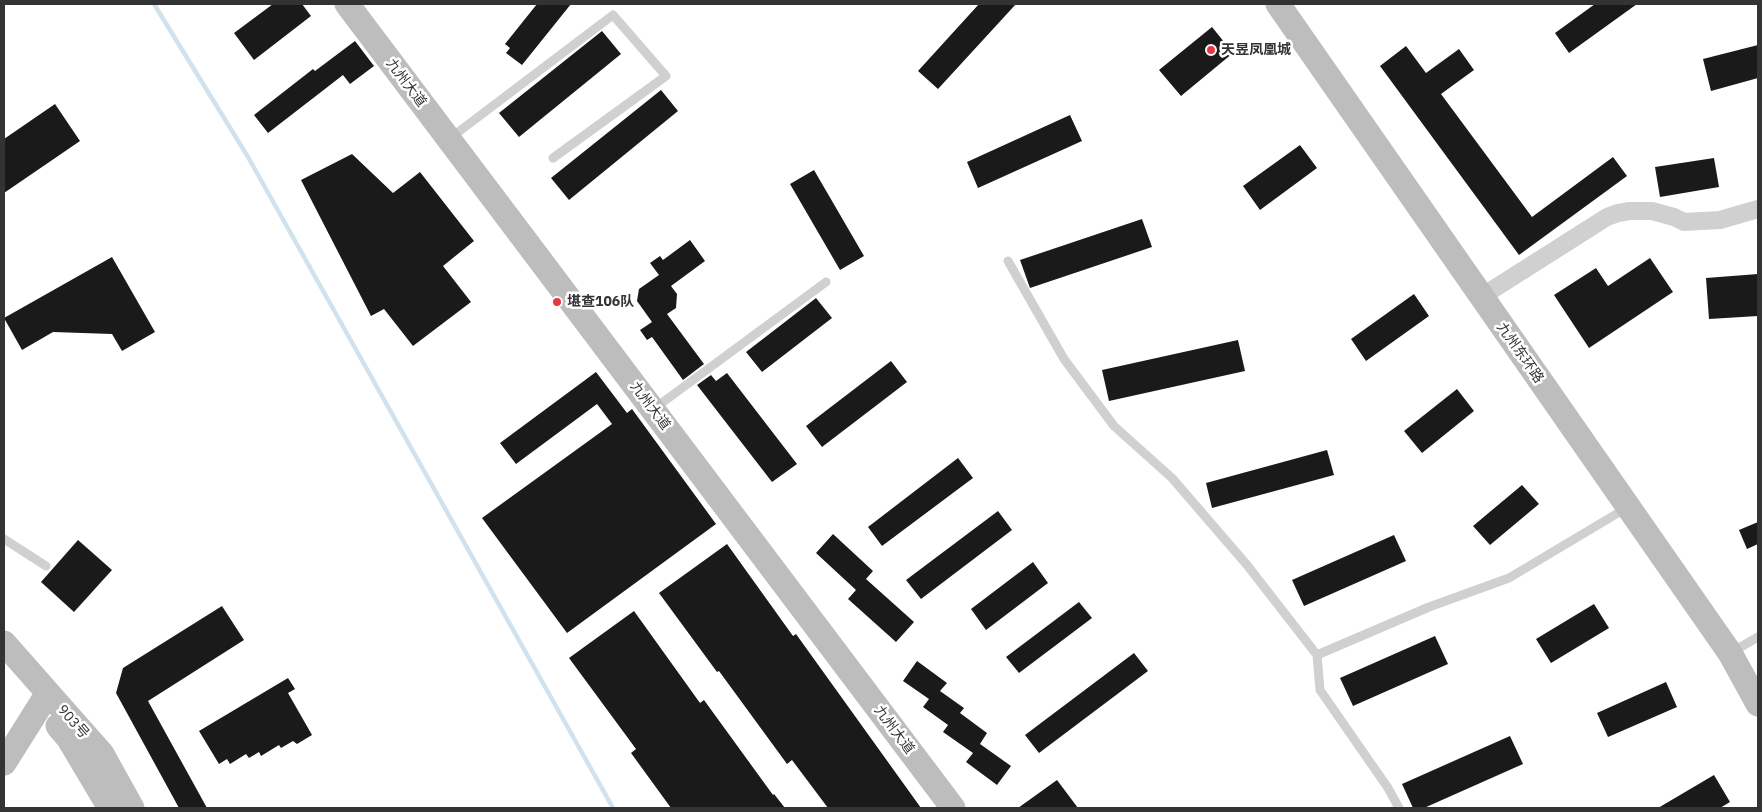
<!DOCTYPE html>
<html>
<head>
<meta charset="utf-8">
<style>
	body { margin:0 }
	#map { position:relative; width:1762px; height:812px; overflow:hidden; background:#fff; font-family:"IBM Plex Sans",sans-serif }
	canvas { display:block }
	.frame { position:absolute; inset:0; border:5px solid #333; pointer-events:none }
</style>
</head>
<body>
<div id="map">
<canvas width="1762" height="812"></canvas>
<div class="frame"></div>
</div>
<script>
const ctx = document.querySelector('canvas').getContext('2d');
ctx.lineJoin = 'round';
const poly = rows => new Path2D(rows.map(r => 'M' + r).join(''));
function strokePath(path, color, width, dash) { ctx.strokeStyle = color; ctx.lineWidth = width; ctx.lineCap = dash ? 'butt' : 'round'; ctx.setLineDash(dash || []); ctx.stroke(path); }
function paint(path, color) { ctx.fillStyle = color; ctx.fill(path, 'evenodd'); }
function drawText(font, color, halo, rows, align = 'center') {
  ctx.font = font + ' "IBM Plex Sans","Noto Sans SC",sans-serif'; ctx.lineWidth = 5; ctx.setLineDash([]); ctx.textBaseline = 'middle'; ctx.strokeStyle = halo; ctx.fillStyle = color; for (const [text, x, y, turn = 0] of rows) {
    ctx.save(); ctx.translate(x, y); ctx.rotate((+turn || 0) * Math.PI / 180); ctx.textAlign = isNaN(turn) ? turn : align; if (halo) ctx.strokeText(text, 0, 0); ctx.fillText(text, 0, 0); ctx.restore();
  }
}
strokePath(poly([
	[154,4,248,157,613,808]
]), '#cfe2ee', 4.5);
paint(poly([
	[273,4,302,4,311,16,254,60,234,33],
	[537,4,571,4,522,65,506,53,510,48,505,44],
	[979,4,1016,4,938,89,918,71],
	[1595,4,1637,4,1569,53,1555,33],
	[1212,27,1233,53,1181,96,1159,70],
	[602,31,621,54,519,137,499,113],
	[355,41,374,66,350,84,343,75,268,133,254,115,313,69,315,71],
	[1758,45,1758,78,1711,91,1703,59],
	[1406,46,1426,73,1459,49,1474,70,1441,94,1532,217,1613,157,1627,176,1519,255,1380,66],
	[661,90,678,111,569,200,551,178],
	[55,104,80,141,4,193,4,139],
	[1070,115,1082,141,978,188,967,162],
	[1300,145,1317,168,1260,210,1243,186],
	[352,154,393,193,420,172,474,241,443,266,471,302,413,346,384,309,371,316,301,180],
	[1714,158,1719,187,1660,197,1655,167],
	[814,170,864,256,840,270,790,184],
	[1142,219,1152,247,1030,288,1020,260],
	[690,240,705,261,671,286,677,294,676,308,667,314,704,364,683,380,652,337,647,340,640,330,652,322,637,301,639,289,659,275,650,263,660,256,663,260],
	[112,257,155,332,122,351,112,334,53,332,22,350,4,318],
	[1650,258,1673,292,1589,348,1554,295,1596,268,1608,286],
	[1758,274,1758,316,1709,319,1706,278],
	[1414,294,1429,316,1366,361,1351,339],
	[816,298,832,318,762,372,746,352],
	[1238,340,1245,371,1109,401,1102,370],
	[891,361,907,382,822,447,806,426],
	[596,372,627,413,632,409,716,524,567,633,482,518,612,424,597,404,516,464,500,443],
	[727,373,797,464,772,482,697,385,711,375,716,381],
	[1457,389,1474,411,1422,453,1404,431],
	[1327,450,1334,475,1212,508,1206,483],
	[958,458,973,478,882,546,868,527],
	[1522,485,1539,504,1490,545,1473,526],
	[998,511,1012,530,921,599,906,580],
	[1758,522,1758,544,1747,549,1739,530],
	[833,534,873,571,866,579,914,622,896,642,848,599,856,590,816,553],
	[1394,535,1406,561,1304,606,1292,580],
	[78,540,112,570,74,612,41,582],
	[727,544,793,636,796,634,921,808,828,808,792,760,787,764,719,671,717,672,659,593],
	[1033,562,1048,583,986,630,971,609],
	[1079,602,1092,618,1019,673,1006,657],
	[1594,604,1609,628,1551,663,1536,639],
	[222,606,244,640,148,701,207,808,179,808,116,693,123,668],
	[634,611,700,703,704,700,773,795,774,794,785,808,671,808,631,753,636,749,569,658],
	[1435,636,1448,664,1353,706,1340,678],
	[1134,653,1148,671,1039,753,1025,735],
	[917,661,947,683,940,691,964,708,960,713,987,733,980,744,1011,766,997,785,966,762,973,753,943,732,948,725,923,707,929,699,903,681],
	[288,678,295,689,288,693,312,735,297,744,293,741,281,748,279,745,261,756,259,752,249,758,246,754,230,764,227,759,219,764,199,731],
	[1666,682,1677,707,1608,737,1597,713],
	[1510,736,1523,764,1424,808,1413,808,1402,784],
	[1714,775,1730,802,1720,808,1658,808],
	[1057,780,1078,808,1018,808]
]), '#1a1a1a');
strokePath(poly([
	[449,139,613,15,666,76,553,158],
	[1008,261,1064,359,1114,426,1172,478,1247,565,1317,655,1320,690,1388,788,1399,808],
	[655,408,826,282],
	[4,539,46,566],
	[1732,652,1758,637],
	[1317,655,1429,607,1509,578,1628,507]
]), '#d0d0d0', 9);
strokePath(poly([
	[1481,297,1607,217,1618,213,1630,211,1652,211,1674,217,1684,222,1720,220,1758,209]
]), '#d0d0d0', 18);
strokePath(poly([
	[347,4,953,808],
	[1278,4,1730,653,1758,704],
	[4,643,102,754,132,808],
	[58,726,69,739,110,808],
	[4,763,48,693]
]), '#bdbdbd', 25);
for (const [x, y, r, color] of [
	[1211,50,5,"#e63946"],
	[557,302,5,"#e63946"]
]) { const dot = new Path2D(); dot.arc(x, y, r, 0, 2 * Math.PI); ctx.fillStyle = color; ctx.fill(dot); strokePath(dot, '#fff', 2); }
drawText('bold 14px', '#333', '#fff', [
	["天昱凤凰城",1221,50],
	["堪查106队",567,302]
], 'left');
drawText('14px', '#333', '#fff', [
	["九州大道",406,83,53],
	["九州东环路",1520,353,55],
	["九州大道",650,406,53],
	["903号",73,722,49],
	["九州大道",894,730,53]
]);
</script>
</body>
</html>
